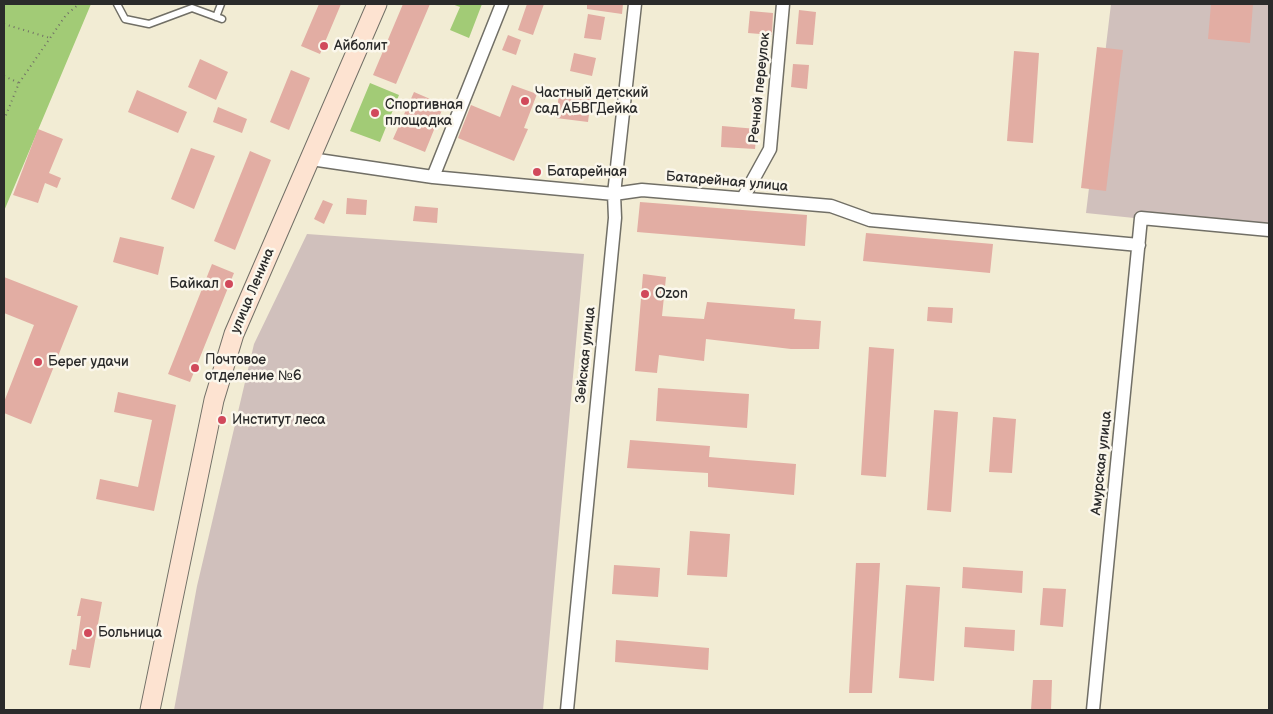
<!DOCTYPE html>
<html>
<head>
<meta charset="utf-8">
<style>
	body { margin:0 }
	#map { position:relative; width:1273px; height:714px; overflow:hidden; background:#f2ecd4; font-family:"Balsamiq Sans",sans-serif }
	canvas { display:block }
	.frame { position:absolute; inset:0; border:5px solid #2b2b2b; pointer-events:none }
</style>
</head>
<body>
<div id="map">
<canvas width="1273" height="714"></canvas>
<div class="frame"></div>
</div>
<script>
const ctx = document.querySelector('canvas').getContext('2d');
ctx.lineJoin = 'round';
function paint(path, color) { ctx.fillStyle = color; ctx.fill(path, 'evenodd'); }
const poly = rows => new Path2D(rows.map(r => 'M' + r).join(''));
function strokePath(path, color, width, dash) { ctx.strokeStyle = color; ctx.lineWidth = width; ctx.lineCap = dash ? 'butt' : 'round'; ctx.setLineDash(dash || []); ctx.stroke(path); }
function drawText(font, color, halo, rows, align = 'center') {
  ctx.font = font + ' "Balsamiq Sans",sans-serif'; ctx.lineWidth = 5; ctx.setLineDash([]); ctx.textBaseline = 'middle'; ctx.strokeStyle = halo; ctx.fillStyle = color; for (const [text, x, y, turn = 0] of rows) {
    ctx.save(); ctx.translate(x, y); ctx.rotate((+turn || 0) * Math.PI / 180); ctx.textAlign = isNaN(turn) ? turn : align; if (halo) ctx.strokeText(text, 0, 0); ctx.fillText(text, 0, 0); ctx.restore();
  }
}
paint(poly([
	[1111,4,1269,4,1269,232,1086,213],
	[307,234,584,254,543,710,174,710,197,586,254,344]
]), '#d0c0bc');
paint(poly([
	[4,4,91,4,4,211],
	[452,4,482,4,469,38,450,30,460,7],
	[370,83,399,95,380,142,350,131]
]), '#a2cb76');
paint(poly([
	[319,4,341,4,320,54,301,46],
	[403,4,430,4,396,84,373,75],
	[527,4,544,4,533,35,518,30],
	[587,4,623,4,622,14,587,9],
	[1211,4,1253,4,1250,43,1208,39],
	[799,10,816,12,813,45,796,44],
	[750,11,773,13,772,35,748,33],
	[588,14,605,17,601,40,584,38],
	[508,35,521,40,516,55,502,50],
	[1097,47,1123,50,1106,191,1081,188],
	[1014,51,1039,53,1033,143,1007,141],
	[574,53,596,58,592,76,570,71],
	[200,59,228,72,216,100,188,87],
	[793,64,809,65,807,89,791,87],
	[291,70,310,78,289,130,270,122],
	[512,85,537,94,524,128,528,129,514,161,458,138,471,105,500,117],
	[137,90,187,112,178,133,128,112],
	[414,92,444,105,425,152,393,139],
	[559,94,591,99,588,122,556,118],
	[218,107,247,119,242,133,213,122],
	[722,126,757,129,755,149,721,147],
	[38,129,63,139,49,173,61,178,57,188,45,183,38,203,13,195],
	[191,148,215,156,194,209,171,199],
	[250,151,271,160,235,250,214,241],
	[347,198,367,200,366,215,346,214],
	[323,200,333,204,324,224,314,219],
	[640,202,807,215,805,246,637,232],
	[415,206,438,208,437,223,413,221],
	[866,233,993,244,990,273,863,261],
	[120,237,164,247,158,275,113,262],
	[212,264,234,273,190,382,168,374],
	[643,274,666,277,662,316,704,319,707,302,795,309,794,319,821,321,819,349,791,349,706,339,704,361,659,355,657,373,635,371],
	[4,277,78,306,31,424,4,413,4,402,34,325,4,313],
	[928,307,953,308,952,323,927,321],
	[869,347,894,349,886,477,861,475],
	[658,388,749,394,747,428,656,421],
	[118,392,176,405,154,511,96,499,100,479,138,487,152,420,114,412],
	[934,410,958,412,951,512,927,510],
	[993,417,1016,419,1012,473,989,472],
	[630,440,710,446,709,457,796,464,794,495,708,487,708,473,627,468],
	[690,531,730,534,727,577,687,575],
	[856,563,880,563,872,693,849,693],
	[614,565,660,568,658,597,612,594],
	[963,567,1023,571,1022,593,962,588],
	[906,585,940,587,934,681,899,678],
	[1043,588,1066,589,1063,627,1040,625],
	[81,598,102,602,90,668,69,665,72,649,76,650,81,616,77,616],
	[965,627,1015,630,1014,651,964,647],
	[616,640,709,648,708,670,615,662],
	[1033,680,1052,680,1051,710,1031,710]
]), '#e2ada3');
const service = poly([
	[117,4,125,19,149,24,192,8,222,19],
	[216,17,221,4]
]);
const minor = poly([
	[311,159,433,177,614,194,642,190,831,206,870,220,1139,245],
	[433,177,502,4],
	[743,198,770,149,783,4],
	[567,710,615,218,614,194,635,4],
	[1093,710,1141,218,1269,230]
]);
const secondary = poly([
	[150,710,214,400,234,334,377,4]
]);
strokePath(service, '#716f66', 9);
strokePath(minor, '#716f66', 15);
strokePath(secondary, '#716f66', 21);
strokePath(poly([
	[4,24,50,38],
	[4,76,19,83],
	[4,120,19,83,66,15,79,4]
]), '#716f66', 2, [1, 4]);
strokePath(service, '#fff', 6);
strokePath(minor, '#fff', 12);
strokePath(secondary, '#fde3d1', 19);
for (const [x, y, r, color] of [
	[324,46,5,"#d1495b"],
	[525,101,5,"#d1495b"],
	[375,113,5,"#d1495b"],
	[537,172,5,"#d1495b"],
	[229,284,5,"#d1495b"],
	[645,294,5,"#d1495b"],
	[38,362,5,"#d1495b"],
	[195,368,5,"#d1495b"],
	[222,420,5,"#d1495b"],
	[88,633,5,"#d1495b"]
]) { const dot = new Path2D(); dot.arc(x, y, r, 0, 2 * Math.PI); ctx.fillStyle = color; ctx.fill(dot); strokePath(dot, '#fbf7ec', 2); }
drawText('14px', '#2b2b2b', '#fbf7ec', [
	["Айболит",334,46],
	["Частный детский",535,93],
	["сад АБВГДейка",535,109],
	["Спортивная",385,105],
	["площадка",385,121],
	["Батарейная",547,172],
	["Байкал",219,284,"right"],
	["Ozon",655,294],
	["Почтовое",205,360],
	["отделение №6",205,376],
	["Берег удачи",48,362],
	["Институт леса",232,420],
	["Больница",98,633]
], 'left');
drawText('14px', '#2b2b2b', '#fbf7ec', [
	["Речной переулок",760,88,-84],
	["Батарейная улица",727,182,5],
	["улица Ленина",253,291,-67],
	["Зейская улица",586,355,-84],
	["Амурская улица",1102,463,-84]
]);
</script>
</body>
</html>
